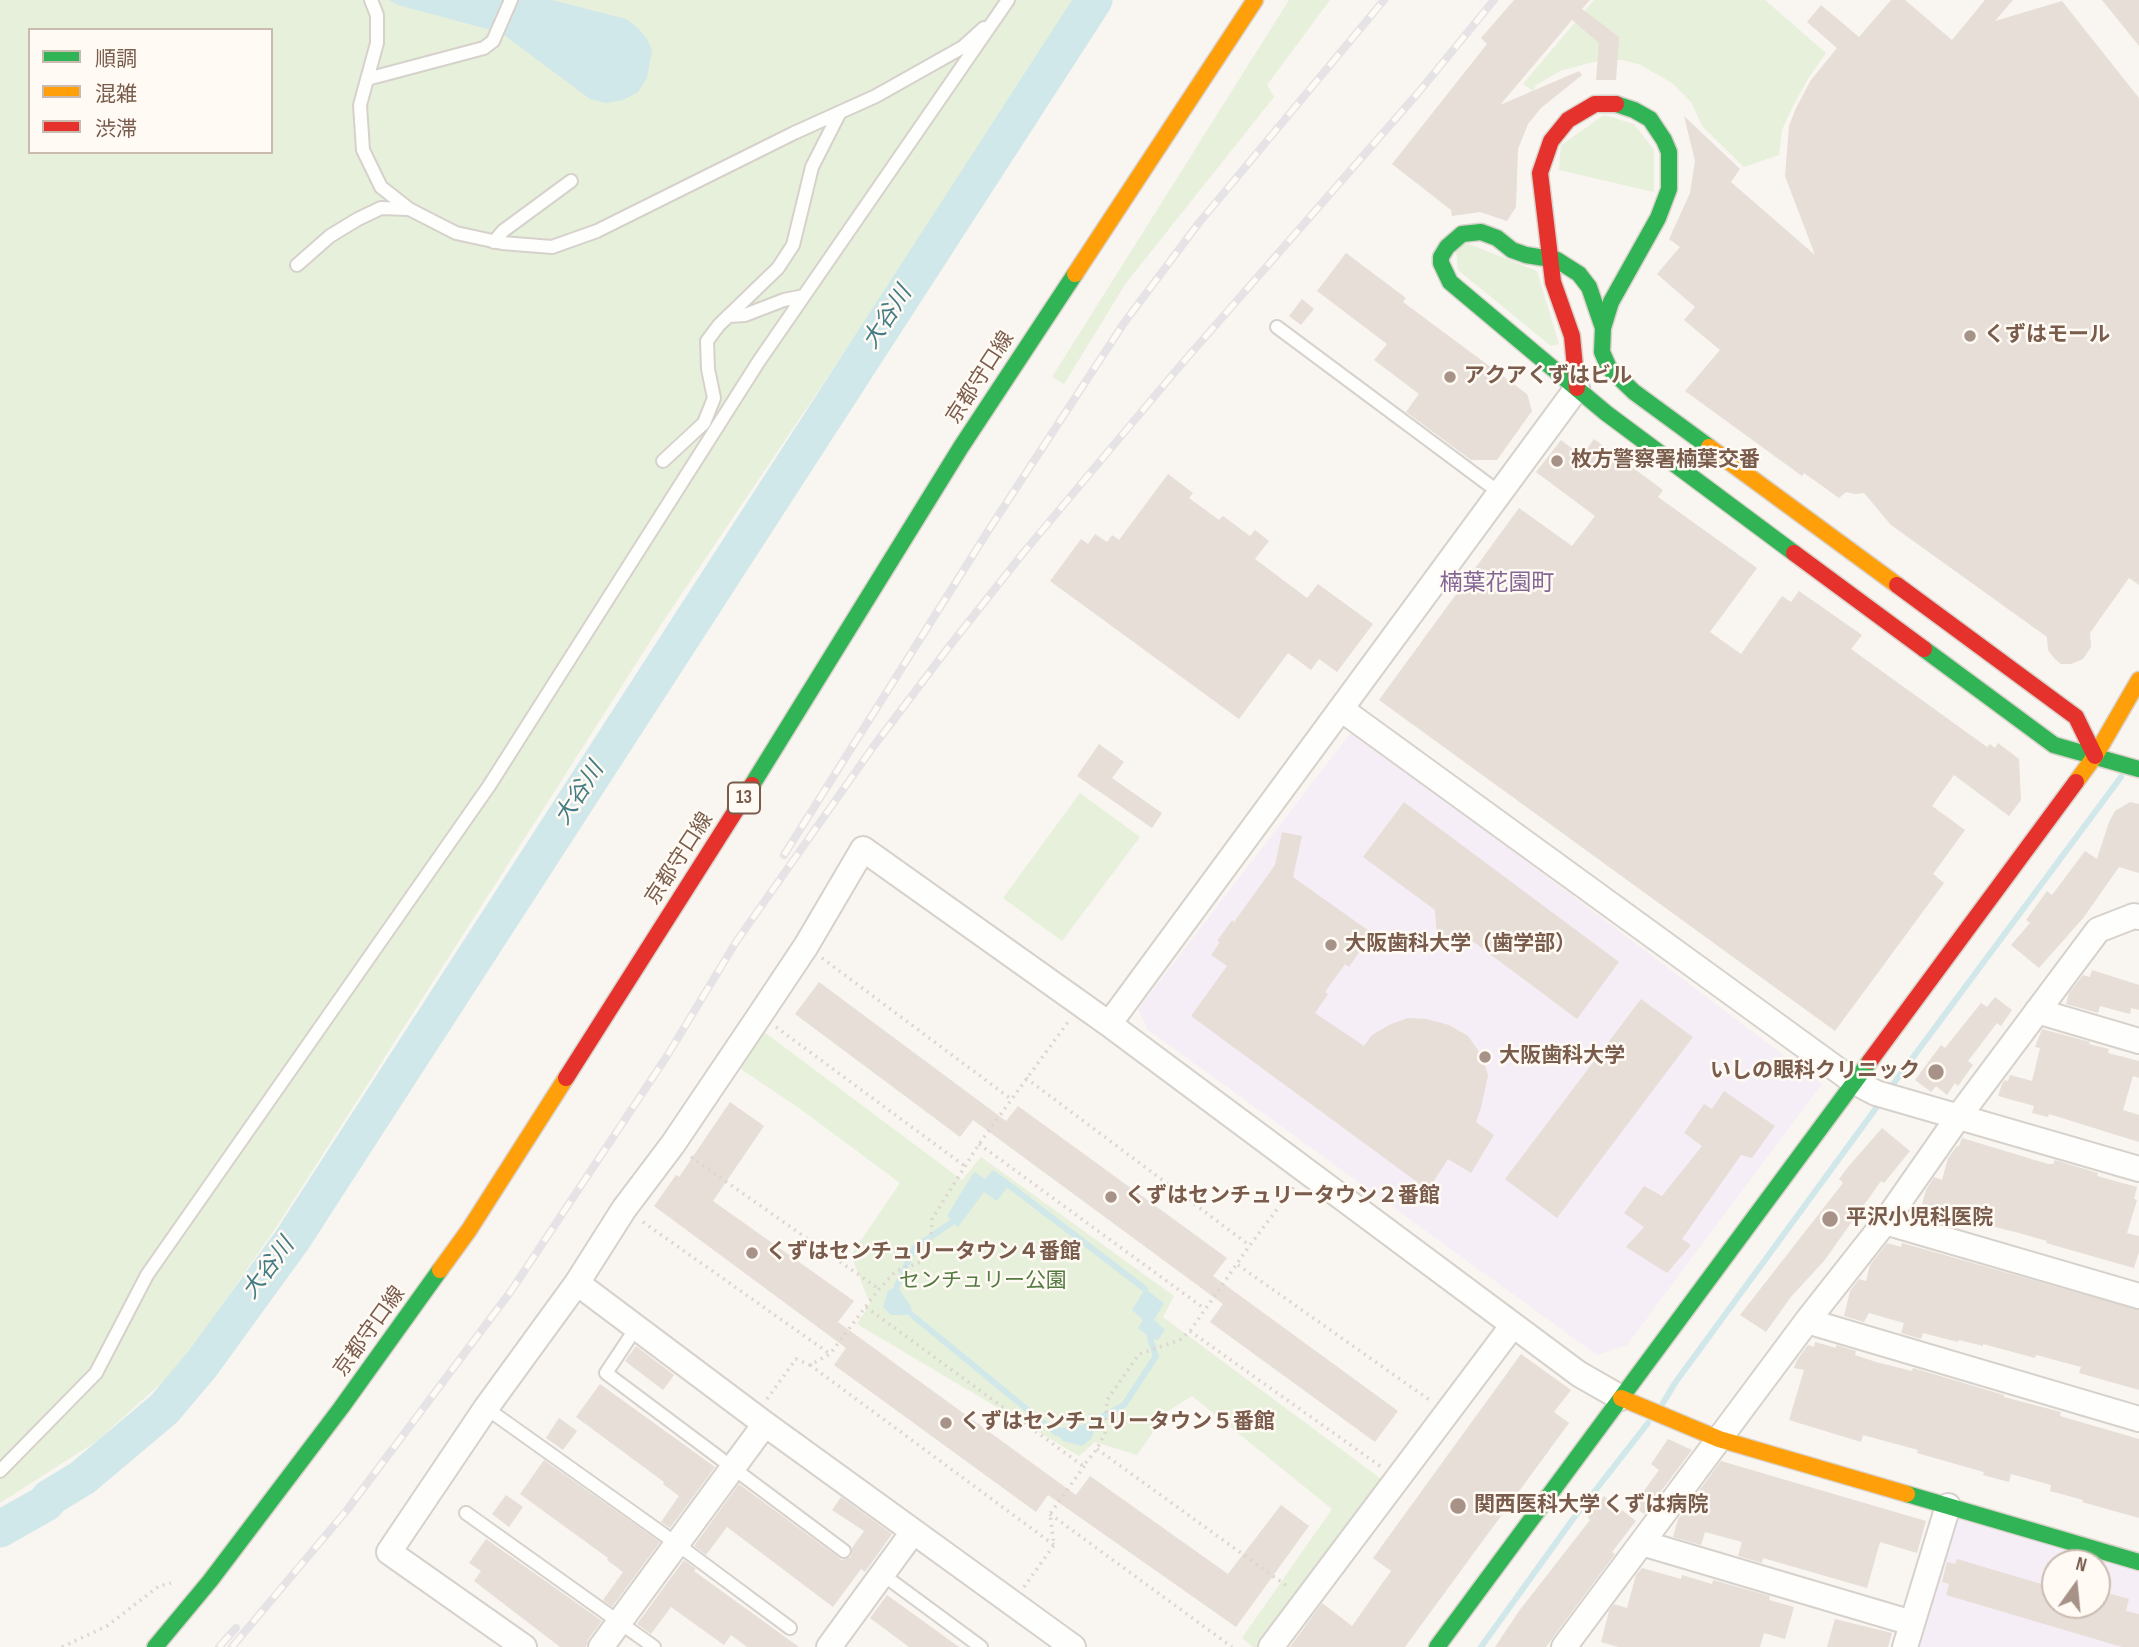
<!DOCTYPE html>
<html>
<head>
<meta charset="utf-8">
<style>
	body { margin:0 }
	#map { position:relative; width:2139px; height:1647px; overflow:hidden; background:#f9f5f0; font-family:"Sofia Sans Condensed","Noto Sans JP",sans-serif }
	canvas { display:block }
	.legend { position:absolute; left:28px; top:28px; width:245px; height:126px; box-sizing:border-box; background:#fffaf3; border:2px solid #cabbb1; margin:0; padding:9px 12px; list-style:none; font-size:21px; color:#7a5c4d }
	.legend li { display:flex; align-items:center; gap:14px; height:35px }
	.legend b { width:35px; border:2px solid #cabbb1 }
	.north { position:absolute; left:2041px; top:1549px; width:70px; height:70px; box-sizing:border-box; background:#fffaf3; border:2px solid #cabbb1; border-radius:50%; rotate:15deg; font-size:19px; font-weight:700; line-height:28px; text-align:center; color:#7a5c4d }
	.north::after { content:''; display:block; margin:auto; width:24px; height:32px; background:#a69286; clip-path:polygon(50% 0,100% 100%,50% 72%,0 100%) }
</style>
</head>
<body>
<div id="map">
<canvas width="2139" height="1647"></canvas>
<ul class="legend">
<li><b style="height:9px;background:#30b455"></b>順調</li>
<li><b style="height:9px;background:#ff9f0a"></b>混雑</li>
<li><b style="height:9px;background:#e5322d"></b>渋滞</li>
</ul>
<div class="north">N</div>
</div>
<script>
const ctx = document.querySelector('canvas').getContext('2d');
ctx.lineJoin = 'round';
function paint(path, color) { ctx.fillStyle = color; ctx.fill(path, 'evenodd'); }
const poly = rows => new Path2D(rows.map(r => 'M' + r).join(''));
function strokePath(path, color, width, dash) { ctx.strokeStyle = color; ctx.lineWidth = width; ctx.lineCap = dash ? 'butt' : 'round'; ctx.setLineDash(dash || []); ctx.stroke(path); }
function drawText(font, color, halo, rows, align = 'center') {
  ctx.font = font + ' "Sofia Sans Condensed","Noto Sans JP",sans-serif'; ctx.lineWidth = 5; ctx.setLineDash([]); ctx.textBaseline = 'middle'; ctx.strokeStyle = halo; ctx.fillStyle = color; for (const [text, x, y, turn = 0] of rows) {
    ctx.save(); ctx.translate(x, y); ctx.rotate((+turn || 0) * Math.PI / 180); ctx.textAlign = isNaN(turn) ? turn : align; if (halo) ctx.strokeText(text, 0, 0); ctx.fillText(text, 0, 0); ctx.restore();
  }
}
paint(poly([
	[1353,730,1822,1084,1627,1345,1597,1355,1147,1029,1138,1009],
	[1948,1506,2139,1562,2139,1647,1905,1647],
	[2055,1563,2097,1563,2097,1605,2055,1605]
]), '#f6eef6');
paint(poly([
	[0,0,1075,0,905,262,662,623,277,1226,179,1367,97,1441,0,1503],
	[30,30,271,30,271,152,30,152],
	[1289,0,1330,0,1267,85,1274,97,1126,283,1064,384,1052,377],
	[1594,0,1765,0,1826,53,1809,77,1792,108,1782,130,1779,155,1744,167,1703,127,1691,102,1672,83,1641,65,1623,60,1593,62,1560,71,1536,85,1533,91,1523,84],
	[1604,115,1634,124,1654,150,1654,192,1559,170,1561,145],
	[1464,242,1537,271,1559,344,1551,346,1458,270,1456,249],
	[1080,793,1140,837,1062,941,1003,898],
	[764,1032,962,1180,981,1157,1174,1296,1163,1317,1381,1479,1257,1647,1253,1647,1242,1638,1332,1509,1192,1396,1168,1411,1137,1455,1095,1442,1079,1456,857,1324,870,1304,851,1255,900,1183,799,1108,741,1069,739,1061]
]), '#e7f0db');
paint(poly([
	[389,0,504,0,491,30,398,5],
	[518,0,552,0,626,19,638,28,647,39,652,50,647,78,638,92,623,100,606,103,590,99,504,35],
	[993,1170,1009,1181,1009,1185,997,1201,984,1192,958,1227,947,1216,974,1172,985,1179],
	[897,1286,911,1307,912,1315,891,1315,883,1307,888,1291],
	[1145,1289,1164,1303,1154,1320,1165,1330,1158,1340,1150,1338,1138,1328,1143,1320,1132,1310],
	[1092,1422,1096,1427,1091,1439,1082,1446,1063,1441,1056,1433,1057,1428,1074,1427]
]), '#d0e8ea');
strokePath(poly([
	[1888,1091,2121,777],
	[1009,1185,1145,1289],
	[897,1286,914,1248,954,1221],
	[912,1315,1056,1433],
	[1663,1403,1675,1383,1882,1100],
	[1092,1422,1124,1405,1156,1356,1150,1338],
	[1481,1647,1573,1519,1648,1423]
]), '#d0e8ea', 6);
strokePath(poly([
	[0,1529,46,1503,49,1498,82,1478,164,1409,202,1364,292,1240,1094,0]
]), '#d0e8ea', 37);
paint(poly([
	[1514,0,1590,0,1582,9,1619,37,1616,80,1596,80,1599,43,1572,20,1500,105,1579,71,1582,75,1541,108,1528,124,1518,149,1516,207,1507,221,1480,212,1452,216,1451,210,1392,164,1487,44,1481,38],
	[1891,0,1905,0,1952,40,1985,0,2013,0,1995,21,2062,1,2139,98,2139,585,2129,578,2090,633,2091,647,2083,659,2071,664,2061,664,2054,658,2048,650,2047,637,1891,525,1864,493,1855,494,1846,492,1839,498,1804,473,1802,476,1685,391,1720,350,1684,320,1695,307,1657,274,1680,247,1669,239,1690,193,1695,161,1684,116,1740,169,1731,182,1815,255,1785,176,1789,126,1796,108,1811,80,1837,48,1807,22,1821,5,1859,37],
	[2102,0,2139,0,2139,46],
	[1346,253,1406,298,1403,302,1527,394,1532,411,1497,460,1471,460,1406,412,1419,394,1374,360,1387,344,1317,291],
	[1302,299,1314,309,1301,325,1289,316],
	[1594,439,1663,490,1658,497,1757,568,1710,632,1741,654,1782,596,1791,602,1799,591,1862,635,1851,649,1987,747,1990,744,1995,748,1998,743,2019,759,2021,800,2009,816,1954,775,1932,806,1965,830,1933,874,1944,883,1835,1031,1379,700,1519,508,1572,546,1595,516,1536,472,1561,440,1582,456],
	[1168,474,1193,493,1189,498,1219,520,1223,516,1250,536,1255,530,1269,541,1255,559,1307,598,1318,584,1373,624,1337,672,1319,659,1311,670,1288,653,1239,719,1050,581,1081,539,1088,544,1095,534,1107,542,1112,535,1119,540],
	[1099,744,1124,762,1112,778,1162,813,1152,828,1077,776],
	[1404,802,1619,962,1577,1019,1463,934,1437,937,1435,910,1363,857],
	[2130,802,2139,804,2139,873,2119,867,2084,917,2039,968,2011,945,2030,923,2026,920,2047,891,2052,895,2085,851,2097,859,2109,822,2115,811],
	[1282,832,1302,836,1293,877,1369,931,1356,948,1360,951,1349,967,1345,964,1325,992,1328,994,1315,1013,1364,1046,1372,1035,1391,1024,1408,1018,1426,1019,1449,1025,1468,1036,1482,1056,1488,1075,1481,1108,1476,1122,1494,1135,1471,1173,1448,1159,1428,1190,1191,1016,1227,966,1211,955,1220,942,1217,941,1232,920,1234,922,1275,865],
	[2092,970,2139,985,2139,1010,2131,1008,2130,1014,2100,1006,2098,1013,2066,1004,2069,993,2083,975,2090,977],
	[819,982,1006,1121,1018,1106,1227,1258,1213,1276,1398,1411,1375,1442,1210,1322,1223,1304,973,1120,960,1137,795,1014],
	[1995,997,2012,1010,2001,1026,1997,1023,1968,1061,1973,1065,1958,1086,1955,1083,1947,1095,1936,1086,1931,1092,1915,1080,1941,1045,1945,1048,1981,1003,1987,1007],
	[1641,999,1693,1037,1557,1218,1505,1179],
	[2042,1029,2090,1042,2089,1044,2109,1049,2108,1053,2139,1061,2139,1078,2133,1076,2123,1110,2139,1115,2139,1142,2049,1114,2048,1117,2032,1113,2034,1106,1998,1096,2002,1084,2005,1080,2008,1081,2010,1075,2032,1081,2040,1048,2035,1047],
	[1724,1091,1775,1126,1752,1158,1741,1155,1682,1239,1691,1245,1667,1273,1626,1247,1644,1227,1624,1213,1644,1186,1662,1196,1702,1146,1684,1133,1704,1104,1712,1109],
	[730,1102,764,1126,713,1201,854,1301,838,1322,1076,1495,1090,1476,1228,1574,1281,1505,1309,1526,1236,1627,1048,1495,1036,1512,834,1365,846,1348,654,1206,676,1175,679,1177],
	[1882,1128,1910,1151,1884,1183,1881,1181,1824,1261,1790,1298,1766,1332,1740,1315,1843,1183,1839,1179,1848,1167],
	[1962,1138,2048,1164,2053,1164,2055,1160,2098,1173,2097,1176,2137,1187,2134,1199,2137,1200,2127,1233,2139,1236,2139,1252,2134,1268,2046,1243,2047,1241,2019,1233,1923,1209,1924,1204,1922,1204,1926,1190,1934,1177,1942,1180,1948,1158,1957,1146,1959,1146],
	[1887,1243,1901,1247,1902,1243,2139,1310,2139,1390,2079,1373,2081,1367,2036,1355,2035,1358,1983,1344,1983,1346,1959,1340,1958,1342,1923,1333,1921,1339,1901,1333,1904,1323,1869,1313,1864,1322,1844,1316,1850,1291,1859,1279,1866,1281,1870,1265],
	[1815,1342,1836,1348,1836,1345,1856,1351,1855,1355,1876,1362,1912,1371,1913,1368,2004,1395,2004,1397,2061,1412,2060,1416,2139,1439,2139,1518,2082,1502,2083,1500,2050,1491,2051,1485,2011,1474,2009,1482,1983,1475,1984,1472,1917,1453,1918,1450,1863,1435,1861,1442,1789,1420,1804,1370,1794,1368,1797,1360,1808,1345,1814,1347],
	[636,1346,674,1375,663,1390,625,1361],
	[1521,1354,1571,1390,1554,1412,1569,1423,1405,1647,1290,1647,1322,1603,1352,1626,1391,1571,1373,1558],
	[600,1384,715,1467,670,1528,661,1522,679,1496,663,1484,664,1482,576,1417],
	[559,1418,577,1431,563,1450,546,1438],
	[1668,1439,1692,1450,1644,1514,1633,1506,1659,1470,1651,1464],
	[544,1460,660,1542,612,1607,603,1600,623,1572,607,1560,608,1558,520,1494],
	[1721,1461,1926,1521,1917,1553,1880,1542,1867,1588,1763,1558,1762,1563,1738,1556,1742,1542,1705,1532,1701,1545,1673,1537,1678,1519],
	[739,1484,842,1560,851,1557,852,1548,864,1531,832,1510,841,1497,892,1534,865,1572,861,1569,833,1607,727,1527,706,1555,694,1546],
	[506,1495,523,1507,509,1527,492,1514],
	[1604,1496,1636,1521,1612,1552,1615,1554,1546,1647,1495,1647,1519,1611,1590,1520,1588,1517],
	[486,1539,602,1621,589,1638,586,1647,560,1647,474,1581,481,1571,469,1563],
	[1957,1559,2055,1588,2055,1605,2097,1605,2097,1600,2105,1603,2108,1593,2129,1599,2126,1611,2139,1614,2139,1647,2122,1647,1946,1595,1949,1584,1942,1582,1947,1562,1955,1564],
	[684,1560,696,1569,694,1571,799,1647,747,1647,731,1635,724,1645,671,1607,651,1634,637,1624],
	[1642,1568,1681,1579,1682,1575,1712,1584,1713,1580,1770,1596,1769,1600,1794,1607,1785,1639,1764,1633,1760,1647,1618,1647,1601,1642,1609,1611,1614,1604,1627,1608,1636,1575],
	[887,1595,959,1647,909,1647,870,1618],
	[1835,1619,1892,1633,1888,1647,1827,1647]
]), '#e6ded7');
const lane = poly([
	[371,0,377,15,377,43,360,105,363,150,381,187,409,209,456,233,502,243,552,247,597,231,794,133,876,96,963,47,984,28],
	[367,79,484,48,493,41,511,0],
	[494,242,503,231,571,181],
	[297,265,330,236,358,219,381,208,408,209],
	[728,316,745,315,784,300,804,296],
	[1277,327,1500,493],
	[663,461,704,423,714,398,708,369,707,341,719,325,778,268,793,245,812,167,840,112],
	[636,1328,606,1373,844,1551],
	[486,1408,677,1544,790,1628],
	[0,1471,96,1373,147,1275,489,786,759,361,1008,0],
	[466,1513,654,1647],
	[882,1574,981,1647]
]);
const street = poly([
	[1341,709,1853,1081,1876,1093,2139,1169],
	[2037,1011,2139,1041],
	[1109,1024,1577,388],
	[1885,1222,2139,1296],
	[577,1283,765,1424,1073,1647],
	[1807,1321,2139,1419],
	[1642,1543,1912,1623],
	[524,1647,389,1552,486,1408,577,1283,624,1209,673,1144,760,1015,806,946,863,849,1109,1024,1579,1374,1621,1398],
	[601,1647,765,1424],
	[829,1647,913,1532],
	[1271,1647,1513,1325],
	[1564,1647,1807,1321,1885,1222,1959,1116,2098,930,2134,916,2139,917],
	[1905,1647,1948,1506]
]);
const fast = poly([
	[1616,104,1634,110,1650,119,1664,140,1669,152,1669,189,1658,218,1611,302,1603,328,1602,352,1609,368,1634,392,1709,447],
	[1603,328,1589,287,1579,274,1557,260,1526,255,1512,250,1497,238,1481,232,1462,234,1447,247,1441,257,1441,263,1450,282,1606,413,1794,553],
	[1924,649,2054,745,2139,769],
	[752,785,961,447,1075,274],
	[1907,1494,2139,1562],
	[155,1647,210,1581,341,1408,440,1270],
	[1437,1647,1870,1061]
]);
const slow = poly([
	[1075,274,1255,0],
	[1709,447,1897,585],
	[2076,782,2095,756,2139,680],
	[440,1270,469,1230,566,1078],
	[1621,1398,1719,1439,1907,1494]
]);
const jam = poly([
	[1577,388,1572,336,1553,282,1540,173,1551,141,1568,120,1595,104,1616,104],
	[1794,553,1924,649],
	[1897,585,2076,717,2095,756],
	[1870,1061,2076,782],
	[566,1078,752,785]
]);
strokePath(lane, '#d7d1cb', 16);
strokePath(street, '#d7d1cb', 28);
strokePath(fast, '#d9d2cb', 19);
strokePath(slow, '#d9d2cb', 19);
strokePath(jam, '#d9d2cb', 19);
strokePath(poly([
	[822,958,1011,1099],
	[776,1027,966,1167],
	[1026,1078,1249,1245],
	[979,1144,1205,1309],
	[691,1157,879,1289],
	[643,1222,830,1354],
	[1238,1265,1431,1401],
	[866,1307,1083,1466,1097,1449,1105,1433,1107,1400,1139,1354,1180,1340,1190,1331,1250,1245,1294,1187],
	[1190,1331,1380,1466],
	[810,1365,1054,1545],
	[767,1399,796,1359,810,1365,830,1354,879,1289,896,1271,924,1261,929,1254,931,1242,932,1219,979,1144,1068,1022],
	[1097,1449,1288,1587],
	[1050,1514,1232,1647],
	[1024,1587,1054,1545,1050,1514,1085,1465],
	[62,1647,107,1626,159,1586,171,1583]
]), '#dcd5d0', 3.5, [2, 5]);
strokePath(lane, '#fefefd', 12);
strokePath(street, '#fefefd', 24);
strokePath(fast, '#30b455', 16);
strokePath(slow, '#ff9f0a', 16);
strokePath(jam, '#e5322d', 16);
const rail = poly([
	[784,855,990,528,1124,323,1198,224,1384,0],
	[219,1647,236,1628],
	[232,1647,347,1510,511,1291,667,1056,736,942,873,747,948,648,1024,552,1179,367,1418,93,1494,0]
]);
strokePath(rail, '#e6e3e7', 8);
strokePath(rail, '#fffaf3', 5, [16]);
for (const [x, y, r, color] of [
	[1970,336,7,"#a69286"],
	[1450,377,7,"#a69286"],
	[1557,461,7,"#a69286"],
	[1331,945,7,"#a69286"],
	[1485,1057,7,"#a69286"],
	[1936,1072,9,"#a69286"],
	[1111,1197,7,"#a69286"],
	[1830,1219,9,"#a69286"],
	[752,1253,7,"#a69286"],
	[946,1423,7,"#a69286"],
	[1458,1506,9,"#a69286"]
]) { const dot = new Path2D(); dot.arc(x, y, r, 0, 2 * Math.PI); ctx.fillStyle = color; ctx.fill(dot); strokePath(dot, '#fffaf3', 2.5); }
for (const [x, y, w] of [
	[744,798,32]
]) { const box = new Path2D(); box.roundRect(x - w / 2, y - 15.5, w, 31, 5); ctx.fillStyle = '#fffaf3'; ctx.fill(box); strokePath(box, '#7a5c4d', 2); }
drawText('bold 19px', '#7a5c4d', null, [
	["13",744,798]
]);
drawText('bold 21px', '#7a5c4d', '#fffaf3', [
	["くずはモール",1984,336],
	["アクアくずはビル",1464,377],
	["枚方警察署楠葉交番",1571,461],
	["大阪歯科大学（歯学部）",1345,945],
	["大阪歯科大学",1499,1057],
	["いしの眼科クリニック",1920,1072,"right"],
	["くずはセンチュリータウン２番館",1125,1197],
	["平沢小児科医院",1846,1219],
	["くずはセンチュリータウン４番館",766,1253],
	["くずはセンチュリータウン５番館",960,1423],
	["関西医科大学 くずは病院",1474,1506]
], 'left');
drawText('21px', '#7a5c4d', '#fffaf3', [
	["京都守口線",981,378,-57],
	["京都守口線",680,859,-57],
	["京都守口線",370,1332,-54]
]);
drawText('21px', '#537a41', '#fffaf3', [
	["センチュリー公園",983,1282]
]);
drawText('italic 23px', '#437c86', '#fffaf3', [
	["大谷川",888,318,-57],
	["大谷川",580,794,-57],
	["大谷川",269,1269,-53]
]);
drawText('23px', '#846695', '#fffaf3', [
	["楠葉花園町",1497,584]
]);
</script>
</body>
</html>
